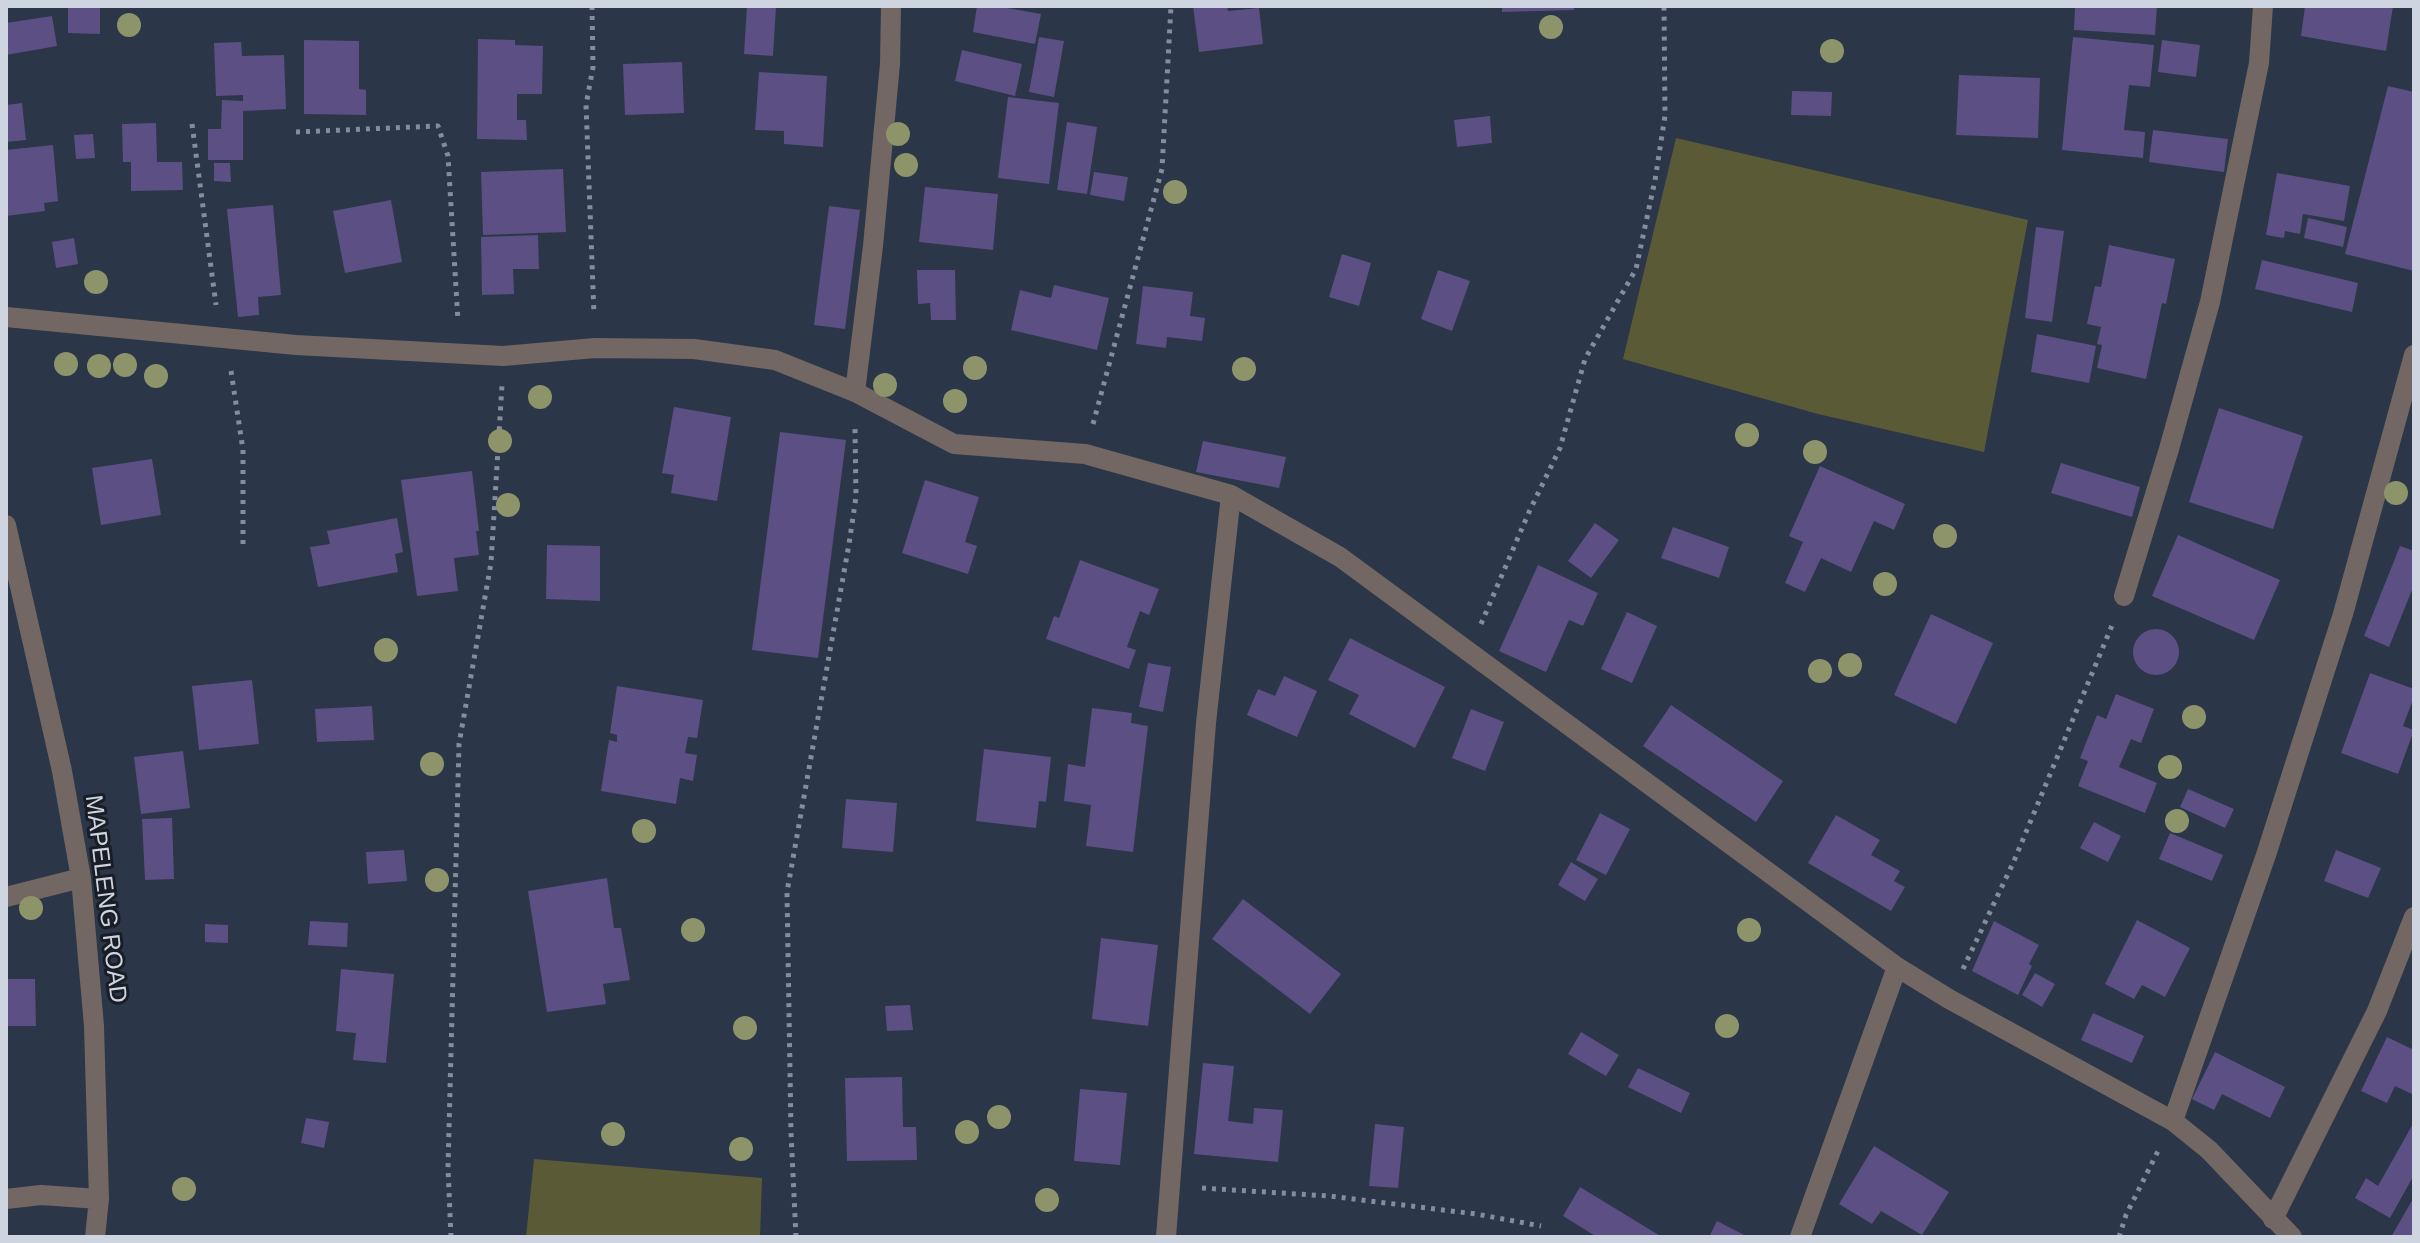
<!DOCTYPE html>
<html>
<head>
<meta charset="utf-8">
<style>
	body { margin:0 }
	#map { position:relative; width:2420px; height:1243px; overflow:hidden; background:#2b3648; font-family:Arial,sans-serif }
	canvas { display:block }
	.frame { position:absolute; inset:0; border:8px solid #ced5e0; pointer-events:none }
</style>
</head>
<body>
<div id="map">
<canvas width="2420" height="1243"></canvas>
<div class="frame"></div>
</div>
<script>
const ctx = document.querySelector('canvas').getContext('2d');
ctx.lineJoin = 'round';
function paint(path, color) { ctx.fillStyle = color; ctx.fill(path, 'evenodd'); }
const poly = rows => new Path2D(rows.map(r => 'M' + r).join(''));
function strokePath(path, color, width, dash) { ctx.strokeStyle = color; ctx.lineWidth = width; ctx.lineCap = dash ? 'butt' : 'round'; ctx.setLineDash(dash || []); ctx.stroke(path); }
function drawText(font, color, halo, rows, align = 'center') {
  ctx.font = font + ' Arial,sans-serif'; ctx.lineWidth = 6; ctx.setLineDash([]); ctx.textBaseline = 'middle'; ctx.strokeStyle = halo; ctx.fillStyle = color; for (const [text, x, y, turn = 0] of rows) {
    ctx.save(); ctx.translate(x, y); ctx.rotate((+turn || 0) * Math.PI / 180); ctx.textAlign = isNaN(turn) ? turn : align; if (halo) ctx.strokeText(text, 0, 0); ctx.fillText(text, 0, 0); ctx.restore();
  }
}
paint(poly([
	[1676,138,2028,220,1984,452,1818,414,1623,359],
	[534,1159,762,1178,760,1237,526,1237]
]), '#5a5b36');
paint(poly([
	[68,6,100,6,100,34,68,33],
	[747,6,776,7,773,56,744,54],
	[977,6,996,6,1041,14,1035,44,973,32],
	[1193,6,1227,6,1228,11,1259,8,1263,44,1199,52],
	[1502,6,1574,6,1574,10,1502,12],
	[2075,6,2157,6,2155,35,2074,30],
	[2305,6,2393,6,2386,51,2301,36],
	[52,16,57,46,6,55,6,23],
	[1039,37,1064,41,1054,97,1029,92],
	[2073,37,2154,45,2150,87,2129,85,2124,130,2145,132,2143,158,2062,150],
	[478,39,515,40,515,45,543,46,542,94,517,94,517,120,526,120,527,140,477,139],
	[304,40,359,41,359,89,366,90,366,115,304,114],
	[2162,40,2200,45,2196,77,2158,72],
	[241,42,242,56,284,55,286,109,243,111,243,160,208,160,208,129,221,129,222,100,243,101,243,95,216,96,214,43],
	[962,50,1022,64,1015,96,955,81],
	[682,62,684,113,625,115,623,64],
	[759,72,827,76,823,147,784,144,784,131,755,130],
	[1959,75,2040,78,2038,138,1956,135],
	[2388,86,2414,92,2414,271,2345,254],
	[1792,91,1832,92,1831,116,1791,115],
	[1008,97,1059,103,1049,184,998,178],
	[22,103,26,140,6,142,6,105],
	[1490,116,1492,143,1457,147,1454,120],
	[1067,122,1097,127,1087,194,1057,190],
	[156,123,157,162,182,162,183,190,131,191,131,162,123,162,122,124],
	[2153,130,2228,139,2224,172,2149,162],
	[93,134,95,158,76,159,74,135],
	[53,145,58,201,44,203,45,211,6,216,6,150],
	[214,163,230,163,231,182,214,181],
	[563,169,566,232,483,235,481,172],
	[1094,172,1128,177,1124,201,1090,195],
	[2277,173,2350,186,2344,221,2303,214,2300,234,2285,231,2284,238,2266,235],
	[925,187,998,194,993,250,919,242],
	[391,200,402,262,345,273,333,211],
	[273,205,281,295,258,297,259,315,238,317,227,209],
	[829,206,860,210,845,329,814,325],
	[2308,218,2347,227,2343,247,2304,238],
	[2036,227,2064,231,2052,322,2025,318],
	[538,235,539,269,513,269,514,294,482,295,481,237],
	[74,238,78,264,56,268,52,242],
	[2109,245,2175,259,2166,304,2162,303,2146,379,2097,368,2102,345,2097,344,2101,327,2087,324,2095,286,2101,287],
	[1342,254,1371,263,1359,306,1329,297],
	[2262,260,2358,283,2352,312,2255,289],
	[917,270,955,270,956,320,931,320,930,303,918,304],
	[1438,270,1470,281,1452,331,1421,319],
	[1054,285,1109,298,1097,350,1011,330,1020,290,1051,298],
	[1143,286,1193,292,1190,316,1205,318,1202,341,1167,337,1166,348,1136,344],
	[2037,334,2096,346,2089,383,2031,372],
	[674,407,731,417,717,501,671,493,674,475,662,473],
	[2219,408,2303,436,2273,529,2189,502],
	[780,432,846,440,818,658,752,650],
	[1203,441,1286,457,1279,488,1196,472],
	[152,459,161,515,101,525,92,468],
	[2061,463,2140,487,2132,517,2051,493],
	[1820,466,1905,504,1894,530,1874,521,1851,572,1821,558,1805,592,1785,583,1803,542,1789,536],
	[472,471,479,531,476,531,479,555,454,558,458,591,417,596,401,480],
	[925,480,979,497,965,542,977,546,968,574,902,553],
	[397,518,403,552,395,554,398,572,318,587,310,547,330,544,327,531],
	[1595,523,1619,540,1591,578,1568,561],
	[1673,527,1729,547,1719,578,1661,558],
	[2178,535,2280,580,2254,640,2152,596],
	[547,545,600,546,600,601,546,599],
	[2400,546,2414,551,2414,585,2389,647,2364,636],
	[1080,560,1159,589,1149,615,1140,611,1127,647,1136,650,1129,669,1046,639,1054,616,1059,618],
	[1538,565,1598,593,1583,626,1569,620,1546,672,1499,651],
	[1627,612,1657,626,1632,683,1601,669],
	[1931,614,1993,643,1956,724,1894,695],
	'2133 652a23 23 0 1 1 46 0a23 23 0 1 1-46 0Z',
	[1350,638,1445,687,1415,748,1349,714,1359,695,1328,680],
	[1148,663,1171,667,1163,712,1139,707],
	[2370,673,2414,689,2414,697,2403,726,2414,730,2398,774,2341,753],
	[1284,676,1317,691,1297,737,1247,715,1258,689,1275,696],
	[252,680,259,744,199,750,192,686],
	[617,686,703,700,697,738,688,737,685,753,697,755,693,781,680,778,676,804,601,791,609,740,617,742,617,735,610,733],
	[2116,694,2154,709,2141,743,2131,739,2119,767,2157,783,2145,813,2078,786,2088,761,2080,758,2097,715,2106,719],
	[1671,705,1783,781,1756,822,1643,746],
	[372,706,374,740,317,742,315,709],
	[1092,708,1132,713,1131,723,1148,726,1133,852,1086,846,1091,805,1064,801,1068,764,1085,767],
	[1471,709,1504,722,1485,771,1452,758],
	[984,749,1051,757,1046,802,1039,801,1036,828,976,821],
	[183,751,190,808,141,814,134,757],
	[2188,789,2234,809,2225,828,2180,807],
	[846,799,897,803,893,852,842,848],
	[1600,813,1630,829,1606,875,1576,860],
	[1836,815,1880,840,1871,855,1900,871,1894,881,1905,887,1891,911,1808,863],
	[172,818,174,879,145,880,142,819],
	[2094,822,2121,836,2108,862,2080,848],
	[2170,833,2223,855,2212,881,2159,859],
	[404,850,407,881,368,884,366,852],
	[2336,850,2381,868,2368,898,2324,881],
	[1571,862,1598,879,1585,901,1558,885],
	[607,878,614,928,621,928,630,980,603,984,606,1004,547,1012,528,891],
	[1243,899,1341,974,1310,1014,1212,939],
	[2137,920,2190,948,2165,997,2142,985,2134,999,2105,984],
	[310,921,348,923,347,947,308,945],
	[1994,921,2039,945,2029,964,2032,966,2018,995,1972,971],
	[205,924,228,925,228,943,205,942],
	[1101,938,1158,945,1148,1026,1092,1019],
	[341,969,394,974,386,1063,353,1060,356,1033,336,1031],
	[2035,973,2055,984,2042,1007,2022,995],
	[6,979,35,979,36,1026,6,1026],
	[910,1005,913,1030,887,1031,885,1006],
	[2093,1013,2144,1036,2132,1063,2081,1040],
	[1581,1032,1619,1055,1606,1076,1568,1054],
	[2387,1037,2414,1050,2414,1095,2395,1086,2387,1103,2361,1091],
	[2215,1052,2285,1087,2270,1118,2222,1094,2214,1110,2192,1099],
	[1203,1063,1234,1066,1228,1121,1253,1124,1254,1108,1283,1110,1278,1162,1194,1154],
	[1638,1068,1690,1093,1681,1113,1628,1087],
	[902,1077,903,1127,916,1127,917,1160,847,1161,845,1078],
	[1080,1089,1127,1093,1120,1165,1074,1161],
	[306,1118,329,1122,324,1148,301,1143],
	[2414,1122,2414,1175,2390,1218,2355,1198,2366,1178,2378,1186],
	[1375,1124,1404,1127,1398,1188,1369,1186],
	[1874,1146,1949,1192,1922,1235,1881,1211,1872,1224,1839,1204],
	[1580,1187,1662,1237,1597,1237,1563,1216],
	[2414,1197,2414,1237,2391,1237],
	[1717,1221,1748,1237,1709,1237]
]), '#5b4f83');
strokePath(poly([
	[592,6,593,67,586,105,594,315],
	[192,124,216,305],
	[296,132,438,126,448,156,458,321],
	[231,371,243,450,243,548],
	[1093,424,1162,169,1171,6],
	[1481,624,1529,512,1560,448,1585,359,1636,269,1655,180,1665,116,1664,6],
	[1963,969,2014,861,2113,623],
	[1202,1188,1329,1196,1476,1214,1541,1226],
	[451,1237,448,1168,459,744,491,563,502,385],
	[796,1237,791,1133,787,892,849,544,856,497,855,429],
	[2119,1237,2126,1215,2158,1151]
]), '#848d9b', 5, [4, 6]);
strokePath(poly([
	[6,317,296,345,503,356,595,348,694,349,775,360,855,392,954,444,1085,454,1231,495,1340,557,1897,967,1949,999,2173,1121,2209,1150,2292,1237],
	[855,392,873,246,890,64,891,6],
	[6,525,62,771,81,878,94,1026,99,1199,95,1237],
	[2124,596,2169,449,2210,302,2259,63,2263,6],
	[6,897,81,878],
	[2173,1121,2266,855,2343,614,2414,355],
	[6,1199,41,1195,99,1199],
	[2273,1219,2377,1011,2414,917],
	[1166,1237,1206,723,1231,495],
	[1800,1237,1897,967]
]), '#736763', 20);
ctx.fillStyle = '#8d946a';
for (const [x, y] of [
	[129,25],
	[1551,27],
	[1832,51],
	[898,134],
	[906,165],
	[1175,192],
	[96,282],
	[66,364],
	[125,365],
	[99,366],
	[975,368],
	[1244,369],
	[156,376],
	[885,385],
	[540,397],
	[955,401],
	[1747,435],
	[500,441],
	[1815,452],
	[2396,493],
	[508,505],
	[1945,536],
	[1885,584],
	[386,650],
	[1850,665],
	[1820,671],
	[2194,717],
	[432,764],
	[2170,767],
	[2177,821],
	[644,831],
	[437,880],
	[31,908],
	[693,930],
	[1749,930],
	[1727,1026],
	[745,1028],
	[999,1117],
	[967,1132],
	[613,1134],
	[741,1149],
	[184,1189],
	[1047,1200]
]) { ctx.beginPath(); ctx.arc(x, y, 12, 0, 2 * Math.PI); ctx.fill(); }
drawText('24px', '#ced5e0', '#181d26', [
	["MAPELENG ROAD",105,899,83]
]);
</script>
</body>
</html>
